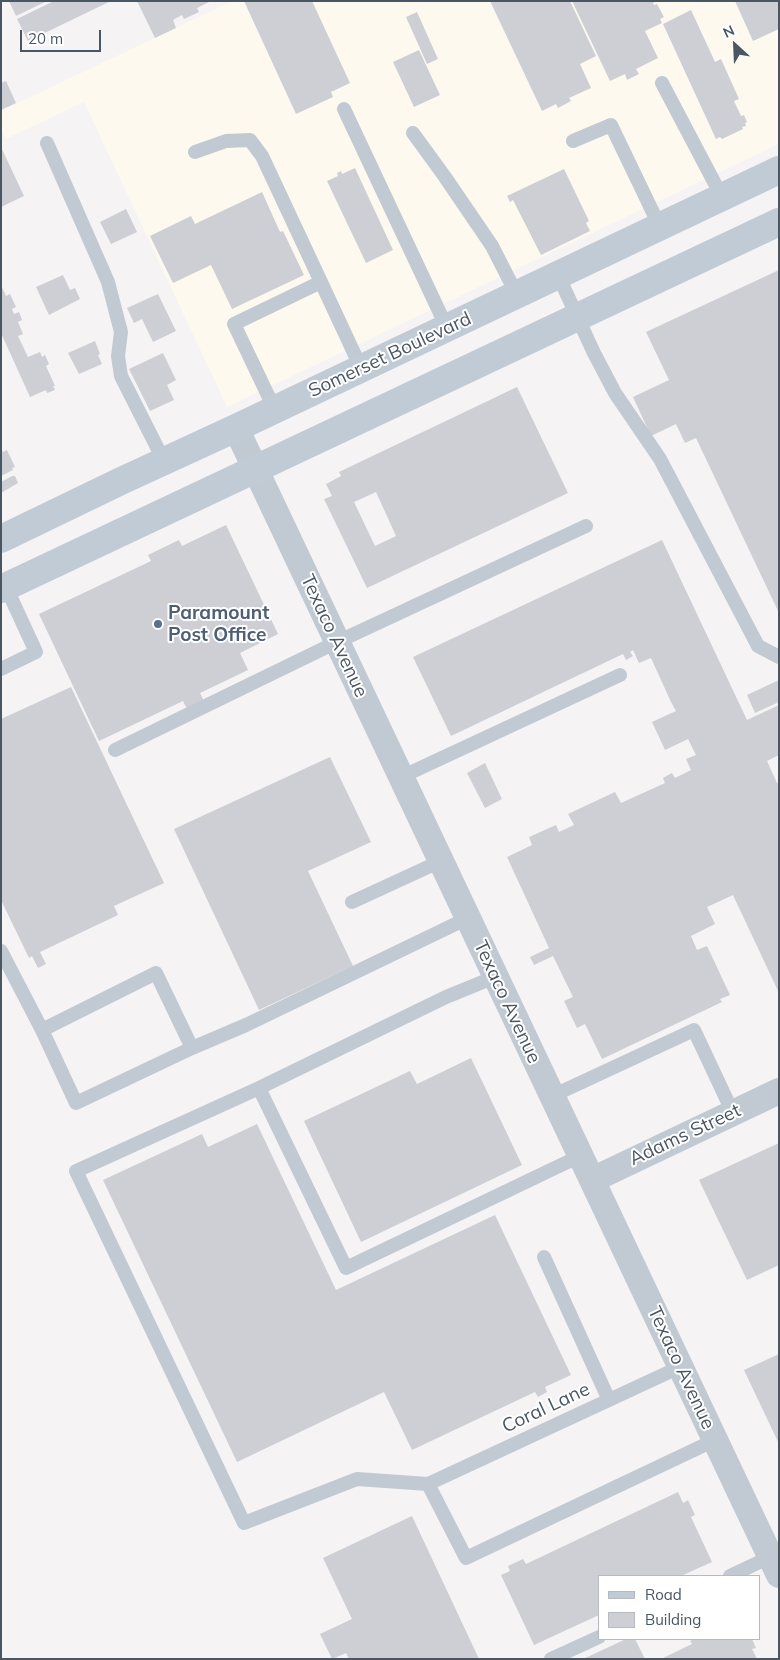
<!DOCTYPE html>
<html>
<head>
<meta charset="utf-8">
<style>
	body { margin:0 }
	#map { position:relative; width:780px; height:1660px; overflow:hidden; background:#f5f3f3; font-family:Mulish,sans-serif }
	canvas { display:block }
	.frame { position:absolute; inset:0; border:2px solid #4a5661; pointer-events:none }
	.legend { position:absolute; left:598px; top:1575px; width:162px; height:65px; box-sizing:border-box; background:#fff; border:1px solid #b7bbc0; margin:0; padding:6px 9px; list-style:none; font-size:15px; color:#4a5661 }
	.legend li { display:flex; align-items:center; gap:10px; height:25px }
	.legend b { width:25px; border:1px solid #b7bbc0 }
	.north { position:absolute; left:710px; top:20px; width:50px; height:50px; -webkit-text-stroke:4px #fff; paint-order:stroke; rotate:335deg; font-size:14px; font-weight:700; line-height:20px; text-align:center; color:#4a5661 }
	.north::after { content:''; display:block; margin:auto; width:18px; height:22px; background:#4a5661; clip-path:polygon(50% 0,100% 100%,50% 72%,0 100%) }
	.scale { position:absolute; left:20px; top:30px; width:81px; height:22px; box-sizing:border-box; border:2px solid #4a5661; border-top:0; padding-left:6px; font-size:15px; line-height:18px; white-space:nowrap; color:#4a5661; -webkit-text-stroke:4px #fff; paint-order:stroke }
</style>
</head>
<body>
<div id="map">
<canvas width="780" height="1660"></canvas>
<div class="frame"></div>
<ul class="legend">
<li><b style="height:6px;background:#c1cbd6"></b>Road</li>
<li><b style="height:14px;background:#cdcfd5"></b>Building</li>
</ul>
<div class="north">N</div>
<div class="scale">20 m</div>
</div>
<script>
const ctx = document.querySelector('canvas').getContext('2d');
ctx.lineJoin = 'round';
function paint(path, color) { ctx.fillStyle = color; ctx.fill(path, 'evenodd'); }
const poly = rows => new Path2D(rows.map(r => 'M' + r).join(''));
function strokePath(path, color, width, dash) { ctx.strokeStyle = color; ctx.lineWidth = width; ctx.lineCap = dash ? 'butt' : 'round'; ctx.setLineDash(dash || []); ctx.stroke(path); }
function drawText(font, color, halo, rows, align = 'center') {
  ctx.font = font + ' Mulish,sans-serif'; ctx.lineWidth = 4; ctx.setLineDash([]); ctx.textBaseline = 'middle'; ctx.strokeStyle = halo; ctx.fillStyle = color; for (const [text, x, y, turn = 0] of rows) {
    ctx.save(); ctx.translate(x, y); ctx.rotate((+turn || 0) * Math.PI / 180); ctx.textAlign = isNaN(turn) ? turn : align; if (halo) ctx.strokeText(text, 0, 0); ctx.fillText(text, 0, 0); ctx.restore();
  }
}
paint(poly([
	[232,1,779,1,779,144,227,407,84,102,6,139,1,129,1,111]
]), '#fdf9ef');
paint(poly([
	[9,1,47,1,16,16],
	[54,1,111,1,28,41,17,19],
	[137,1,211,1,197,8,199,12,184,19,182,15,173,20,176,28,155,38],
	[244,1,312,1,350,83,331,92,333,97,296,114],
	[490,1,570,1,596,56,580,64,591,88,569,98,571,101,558,108,556,104,542,111],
	[572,1,657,1,653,3,654,5,657,4,664,17,660,19,662,23,645,31,658,58,636,69,639,74,627,80,625,74,610,81],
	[735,1,779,1,779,29,753,41],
	[691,10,715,62,721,59,739,99,734,101,741,116,744,115,747,122,745,123,746,126,742,127,743,129,722,139,720,137,716,139,663,24],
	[417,12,438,59,427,64,406,17],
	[419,50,440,95,414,107,393,62],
	[6,81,16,103,1,110,1,83],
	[1,147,24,196,1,207],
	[355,168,393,250,366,263,327,181,338,176,337,173,341,171,342,174],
	[564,169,589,221,586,223,590,231,541,255,513,200,510,202,507,196],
	[262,192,280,232,283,231,304,275,232,309,211,265,173,283,150,236,191,216,195,224],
	[126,209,137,232,111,244,100,222],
	[779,270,779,613,696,438,685,443,676,424,651,436,633,397,669,380,646,332],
	[63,275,70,290,75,288,80,299,49,315,36,287],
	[1,285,6,296,10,294,16,307,12,309,14,314,19,312,22,320,18,322,23,334,18,336,28,357,40,352,42,357,45,355,49,364,46,366,55,386,53,386,55,390,47,393,46,390,30,397,1,333],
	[158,294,176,331,153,342,142,319,134,323,127,308],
	[95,341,100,354,98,355,102,364,79,374,68,353],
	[163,353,176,380,167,385,174,400,150,411,129,369],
	[517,387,568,493,367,588,324,499,332,496,326,484,341,476,339,472],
	[376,492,396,536,375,546,354,502],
	[1,448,3,452,7,450,15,467,12,468,13,470,1,476],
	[12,476,15,476,18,483,1,493,1,482],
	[226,525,278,634,240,653,248,670,200,693,206,705,189,713,183,701,99,741,39,614,151,561,148,555,179,540,182,546],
	[662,540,747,720,779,705,779,755,767,761,777,783,779,783,779,993,733,895,707,907,715,924,691,936,697,950,707,946,730,995,720,999,722,1002,602,1059,585,1024,577,1028,564,1001,573,997,553,956,534,965,530,957,549,948,507,857,532,845,529,837,556,825,559,832,574,825,568,814,615,792,621,803,665,783,663,778,672,773,675,778,691,770,686,759,696,755,688,739,665,750,652,722,676,711,671,702,651,658,639,663,633,650,630,652,633,656,626,660,623,654,451,736,413,657],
	[779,680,779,702,755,713,747,695],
	[71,687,164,883,114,906,118,915,40,952,46,964,38,968,32,956,29,958,1,900,1,719],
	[330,757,371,842,308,871,353,966,259,1010,174,829],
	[485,763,502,799,485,808,467,773],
	[471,1058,522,1165,361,1242,304,1121,410,1071,417,1084],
	[257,1124,336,1290,495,1215,571,1375,545,1387,547,1392,538,1397,535,1392,412,1450,384,1392,237,1462,103,1180,202,1134,208,1147],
	[779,1143,779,1265,747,1280,699,1180],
	[779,1354,779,1444,744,1370],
	[678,1492,683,1503,688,1500,695,1515,691,1517,712,1562,681,1576,599,1576,599,1615,534,1645,501,1575,510,1571,508,1566,523,1559,526,1564],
	[412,1516,479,1659,349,1659,346,1653,332,1659,320,1634,352,1619,323,1558],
	[626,1639,635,1639,645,1659,583,1659],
	[694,1639,752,1639,756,1648,752,1649,757,1659,661,1659,692,1644,690,1641]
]), '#cdcfd5');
strokePath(poly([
	[662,83,722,197],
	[344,109,447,328],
	[413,133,445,177,492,246,517,295],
	[573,141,611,125,660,227],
	[47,143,108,282,121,332,118,356,121,376,164,461],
	[195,152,226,141,250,140,262,156,321,282],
	[558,275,594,353,615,393,660,459,758,646,779,657],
	[275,410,234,324,321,282,361,368],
	[1,669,36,652,6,587],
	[115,750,337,642,586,526],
	[401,777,620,675],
	[352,902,441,861],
	[1,951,42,1030,76,1103,192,1048,156,973,42,1030],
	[495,977,446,997,259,1088,346,1268,580,1156],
	[192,1048,246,1025,468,918],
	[259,1088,76,1171,244,1523,357,1479,428,1484,466,1558,715,1440],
	[552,1096,694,1030,733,1113],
	[544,1257,609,1400],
	[428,1484,680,1367],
	[730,1576,770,1557],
	[551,1659,599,1637]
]), '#c1cad2', 14);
strokePath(poly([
	[236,428,779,1575],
	[592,1180,779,1091]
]), '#c1cad2', 26);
strokePath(poly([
	[1,539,121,481,236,428,779,170],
	[1,589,779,222]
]), '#c1cbd6', 28);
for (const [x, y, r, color] of [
	[158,624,5,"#5c6f8a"]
]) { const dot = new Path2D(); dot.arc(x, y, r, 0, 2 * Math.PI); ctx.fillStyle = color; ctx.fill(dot); strokePath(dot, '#fff', 2); }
drawText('19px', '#4a5661', '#fff', [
	["Somerset Boulevard",390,355,-25],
	["Texaco Avenue",334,636,65],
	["Texaco Avenue",507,1002,65],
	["Adams Street",685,1135,-25],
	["Texaco Avenue",681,1368,65],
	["Coral Lane",546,1408,-25]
]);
drawText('bold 19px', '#4e5e75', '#fff', [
	["Paramount",168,613],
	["Post Office",168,635]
], 'left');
</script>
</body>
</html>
